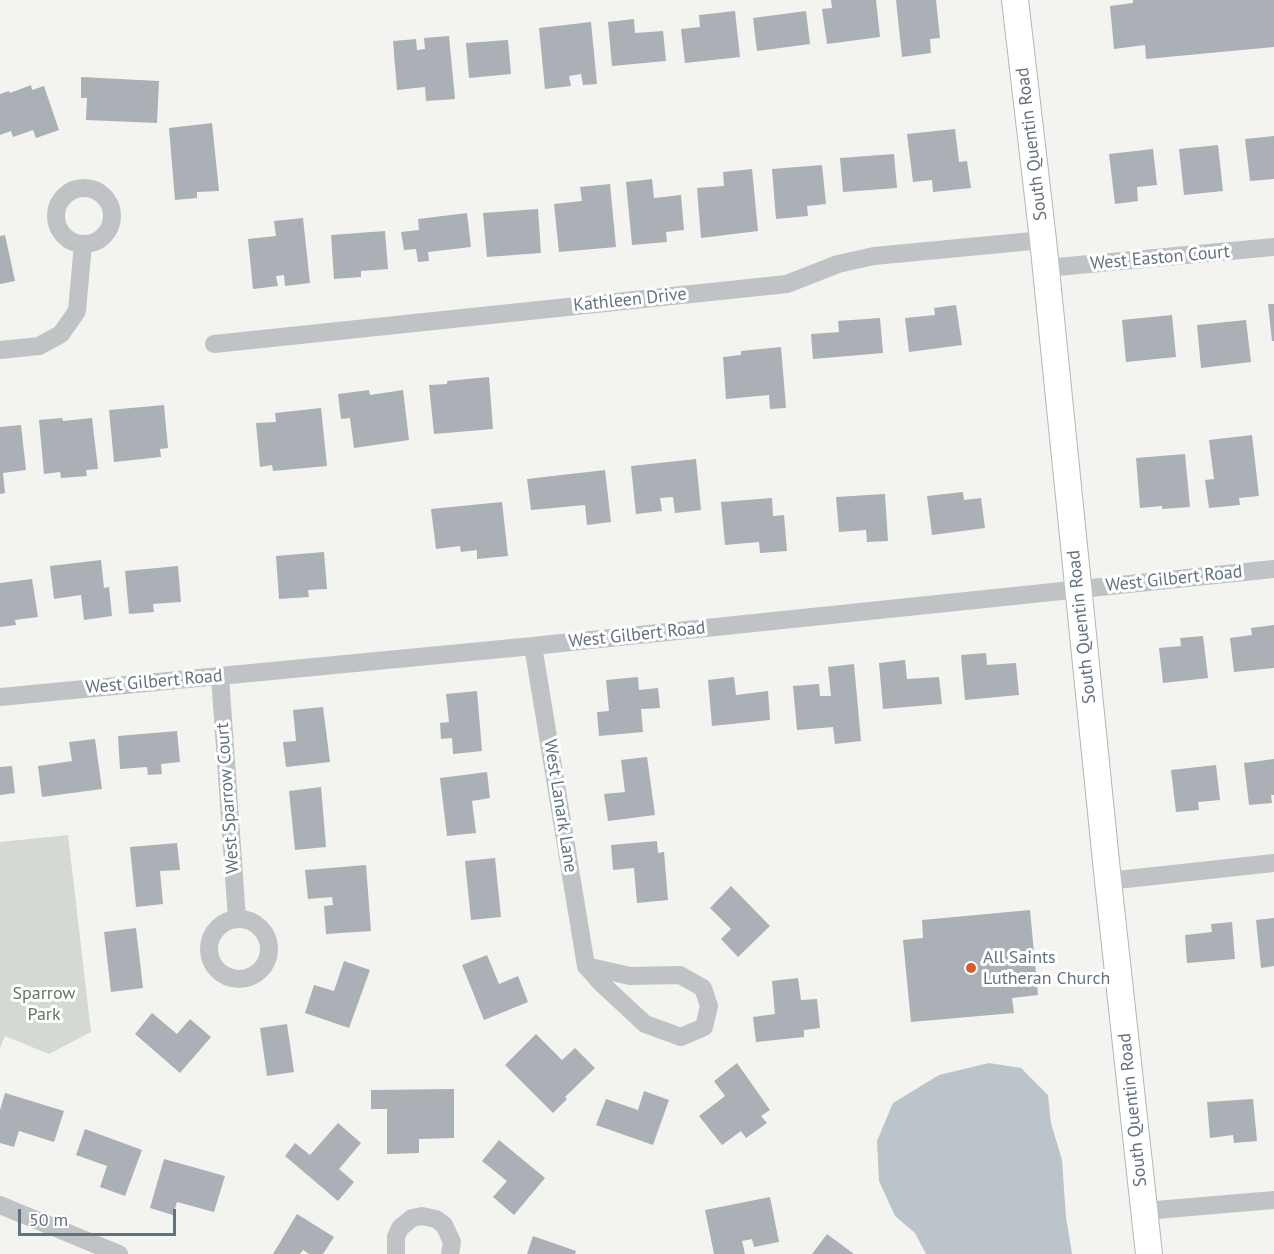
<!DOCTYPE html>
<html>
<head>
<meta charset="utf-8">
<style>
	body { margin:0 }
	#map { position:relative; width:1274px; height:1254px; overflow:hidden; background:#f3f4ef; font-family:"PT Sans",sans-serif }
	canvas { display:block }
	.scale { position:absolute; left:18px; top:1209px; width:158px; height:27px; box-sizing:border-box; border:3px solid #637280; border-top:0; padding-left:8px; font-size:18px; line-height:21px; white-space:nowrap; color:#637280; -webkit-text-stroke:4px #fff; paint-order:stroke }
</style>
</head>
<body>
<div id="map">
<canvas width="1274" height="1254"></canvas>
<div class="scale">50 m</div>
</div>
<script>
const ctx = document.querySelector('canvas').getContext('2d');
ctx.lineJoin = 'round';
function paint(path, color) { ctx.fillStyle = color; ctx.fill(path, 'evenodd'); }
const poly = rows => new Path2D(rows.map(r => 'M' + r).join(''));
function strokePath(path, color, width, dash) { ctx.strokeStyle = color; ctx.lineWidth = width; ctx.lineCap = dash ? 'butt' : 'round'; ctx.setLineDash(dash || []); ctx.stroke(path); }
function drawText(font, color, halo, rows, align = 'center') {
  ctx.font = font + ' "PT Sans",sans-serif'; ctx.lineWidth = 6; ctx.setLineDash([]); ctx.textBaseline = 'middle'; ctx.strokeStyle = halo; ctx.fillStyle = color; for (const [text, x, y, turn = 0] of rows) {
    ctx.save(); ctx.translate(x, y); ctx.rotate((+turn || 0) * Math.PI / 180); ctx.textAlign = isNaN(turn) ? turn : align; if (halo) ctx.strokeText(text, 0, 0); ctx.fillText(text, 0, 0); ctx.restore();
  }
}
paint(poly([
	[68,835,91,1032,49,1054,5,1036,0,1048,0,842]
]), '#d4dad1');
paint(poly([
	[989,1063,1021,1068,1048,1095,1051,1123,1062,1160,1066,1217,1072,1254,926,1254,915,1233,895,1216,879,1181,877,1141,893,1103,939,1075]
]), '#bac4ca');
paint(poly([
	[831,0,876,0,880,37,827,44,822,9,832,8],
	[896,0,936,0,940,38,930,39,931,53,902,57],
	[1133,0,1274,0,1274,47,1146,59,1145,45,1114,49,1110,6,1133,3],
	[735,11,740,57,685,63,681,29,700,27,699,15],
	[806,11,810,44,757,51,753,18],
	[634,19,635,33,663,31,666,61,612,66,608,22],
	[591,22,597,84,583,85,581,74,569,76,571,86,545,89,539,28],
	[449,36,455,99,426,101,425,87,397,90,393,41,416,39,417,50,425,49,424,38],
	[508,40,511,74,469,78,466,43],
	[81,77,159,81,157,123,86,120,87,98,81,98],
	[31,85,32,90,44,86,59,130,36,138,33,130,13,137,11,131,0,135,0,94,9,91,10,93],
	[212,123,219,191,197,192,197,198,175,200,169,128],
	[955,129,959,162,967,161,971,188,933,192,932,180,913,182,907,134],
	[1274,136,1274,179,1250,181,1245,139],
	[1218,145,1223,191,1184,195,1179,149],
	[1153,149,1157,185,1137,187,1138,201,1115,204,1109,154],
	[894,154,897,188,843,192,840,158],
	[822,165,826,204,807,206,808,216,776,219,772,169],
	[752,169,758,231,701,238,697,188,724,186,723,172],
	[652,179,654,198,681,195,684,230,666,232,667,242,632,245,626,182],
	[610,184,616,247,559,252,554,204,582,201,580,187],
	[538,209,541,253,487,257,483,213],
	[467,213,471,247,428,252,429,261,418,262,416,249,404,250,401,232,419,230,418,219],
	[303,218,310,283,285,286,284,275,276,276,278,286,253,289,248,239,276,236,274,221],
	[385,231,388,269,361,271,361,277,334,279,331,235],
	[5,235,15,281,0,284,0,236],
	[1268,304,1274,304,1274,341,1272,341],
	[956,305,962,345,909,352,905,318,935,315,934,308],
	[1172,315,1176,357,1126,362,1122,320],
	[880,318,883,353,813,359,811,334,839,332,838,321],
	[1246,320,1251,362,1201,368,1197,325],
	[781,347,786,408,770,409,769,395,726,399,723,357,741,355,741,351],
	[489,377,493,429,434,434,429,385,447,384,447,381],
	[369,390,370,395,403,390,409,440,354,448,350,418,341,419,338,394],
	[164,405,168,448,160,449,161,457,114,462,109,410],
	[321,408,327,466,273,471,272,465,260,467,256,423,276,422,275,413],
	[62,418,63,421,92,418,98,469,86,470,87,476,61,478,60,472,44,474,39,420],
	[21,425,26,470,3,473,5,493,0,494,0,427],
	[1252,435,1259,496,1239,498,1240,505,1209,508,1205,480,1214,479,1209,440],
	[1185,454,1190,507,1162,509,1162,506,1140,508,1136,458],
	[696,459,701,510,675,513,673,497,660,498,662,511,636,514,631,466],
	[605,470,611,522,587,525,585,505,531,510,527,479],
	[963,492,964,500,981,498,985,528,932,535,927,496],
	[885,494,888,541,867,542,866,530,839,532,836,497],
	[772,498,773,516,784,515,787,551,760,553,759,542,725,545,721,502],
	[502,502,508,556,477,559,477,550,461,552,460,546,436,549,431,509],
	[324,552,327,589,308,590,309,597,279,599,276,556],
	[101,560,104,588,109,587,112,616,84,620,81,595,54,599,50,566],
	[178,566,181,602,153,604,154,612,129,614,125,571],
	[32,579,38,617,15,620,16,625,0,627,0,583],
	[1274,625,1274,668,1234,672,1230,638,1252,635,1251,628],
	[1203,636,1208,678,1163,683,1159,648,1181,646,1180,638],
	[986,653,987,665,1016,663,1019,695,965,700,961,655],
	[905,660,907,679,939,677,942,704,883,709,879,663],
	[854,664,861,741,835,744,833,727,797,730,793,686,819,684,820,696,831,696,828,667],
	[638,677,639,690,658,688,660,708,641,709,643,732,599,736,597,712,609,711,606,680],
	[734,677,736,695,768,691,770,720,712,726,708,680],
	[477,691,482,751,453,754,452,738,441,739,440,723,449,722,446,694],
	[323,707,330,762,286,767,283,742,296,741,293,710],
	[177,731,180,762,161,764,162,774,148,775,147,767,120,769,118,736],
	[95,739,102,789,42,797,38,766,72,761,69,742],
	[647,757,655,815,608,821,604,794,625,792,621,760],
	[1274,759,1274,795,1271,795,1272,803,1249,805,1244,763],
	[1216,765,1220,800,1198,802,1199,810,1176,812,1171,770],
	[12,766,15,793,0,795,0,767],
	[487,772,490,798,472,801,476,833,447,836,440,778],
	[321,787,326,847,295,850,289,791],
	[657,841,658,853,664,852,668,900,637,903,634,868,613,870,611,845],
	[177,843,180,870,160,871,163,904,136,907,130,847],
	[495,858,501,917,471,920,465,861],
	[366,865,371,931,326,934,324,906,333,905,332,897,308,899,305,870],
	[731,886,770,926,738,957,721,939,731,929,710,908],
	[1030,910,1038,995,1012,998,1014,1013,911,1022,903,940,923,938,922,920],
	[1274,918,1274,966,1261,968,1256,920],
	[1232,922,1235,959,1187,963,1185,935,1212,932,1211,924],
	[136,928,143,988,111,992,104,932],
	[487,955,499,984,518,976,528,1002,484,1020,462,965],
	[344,961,370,970,349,1028,305,1013,314,985,334,991],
	[798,978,801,1000,817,999,820,1028,804,1030,804,1037,756,1042,753,1017,775,1014,772,981],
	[152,1013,177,1034,190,1019,211,1037,180,1073,135,1034],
	[287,1024,294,1072,267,1076,260,1028],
	[536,1034,562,1060,575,1048,595,1068,565,1097,567,1099,553,1113,505,1065],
	[737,1063,770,1110,761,1116,767,1123,746,1138,741,1131,722,1145,699,1116,725,1096,714,1081],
	[454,1089,454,1138,419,1139,419,1153,387,1154,387,1109,371,1109,371,1090],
	[644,1091,669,1100,653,1145,596,1125,606,1099,638,1110],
	[5,1093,64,1111,54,1142,19,1131,14,1147,0,1143,0,1110],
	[1253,1099,1257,1141,1234,1143,1233,1135,1210,1138,1207,1102],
	[338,1123,361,1143,339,1169,354,1182,338,1201,285,1156,295,1143,310,1155],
	[85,1129,142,1150,125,1196,100,1187,107,1166,76,1155],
	[499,1140,545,1178,514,1215,493,1197,507,1181,482,1161],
	[164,1159,225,1176,214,1212,177,1202,173,1215,150,1208],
	[770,1197,779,1242,754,1247,752,1239,742,1241,745,1254,714,1254,705,1210],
	[297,1214,334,1237,323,1254,309,1254,303,1250,300,1254,273,1254],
	[827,1234,854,1254,812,1254],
	[533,1236,576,1251,575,1254,527,1254]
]), '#aab0b5');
const secondary = poly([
	[1015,0,1043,240,1108,881,1149,1254]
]);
strokePath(secondary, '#b1b6ba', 28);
strokePath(poly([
	'56 216a28 28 0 1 1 56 0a28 28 0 1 1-56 0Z',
	[1046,268,1274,247],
	[214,344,787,284,838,264,874,256,1043,240],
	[0,350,39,346,61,334,77,311,83,244],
	[533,646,586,966,601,983,645,1024,681,1037,704,1027,709,1006,703,988,680,975,630,976,586,966],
	[220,676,237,919],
	[0,697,533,646,1274,569],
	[1108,881,1274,863],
	'209 949a30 30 0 1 1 60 0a30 30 0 1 1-60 0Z',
	[0,1205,119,1254],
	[1144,1211,1274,1200],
	[396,1254,396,1237,400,1228,412,1218,422,1216,436,1219,444,1225,452,1242,450,1254]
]), '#bfc3c6', 18);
strokePath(secondary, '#fff', 26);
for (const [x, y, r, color] of [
	[971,968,6,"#dc5a27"]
]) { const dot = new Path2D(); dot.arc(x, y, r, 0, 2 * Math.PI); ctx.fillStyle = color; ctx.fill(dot); strokePath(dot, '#fff', 2); }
drawText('18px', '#637280', '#fff', [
	["South Quentin Road",1032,144,-97],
	["West Easton Court",1160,258,-5],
	["Kathleen Drive",630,300,-6],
	["West Gilbert Road",1174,579,-6],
	["South Quentin Road",1082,627,-96],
	["West Gilbert Road",637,635,-6],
	["West Gilbert Road",154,682,-5],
	["West Sparrow Court",228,798,-94],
	["West Lanark Lane",560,806,81],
	["South Quentin Road",1133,1110,-96]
]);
drawText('18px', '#637280', '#fff', [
	["All Saints",983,958],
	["Lutheran Church",983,979]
], 'left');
drawText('18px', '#657762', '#fff', [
	["Sparrow",44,994],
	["Park",44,1015]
]);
</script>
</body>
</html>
